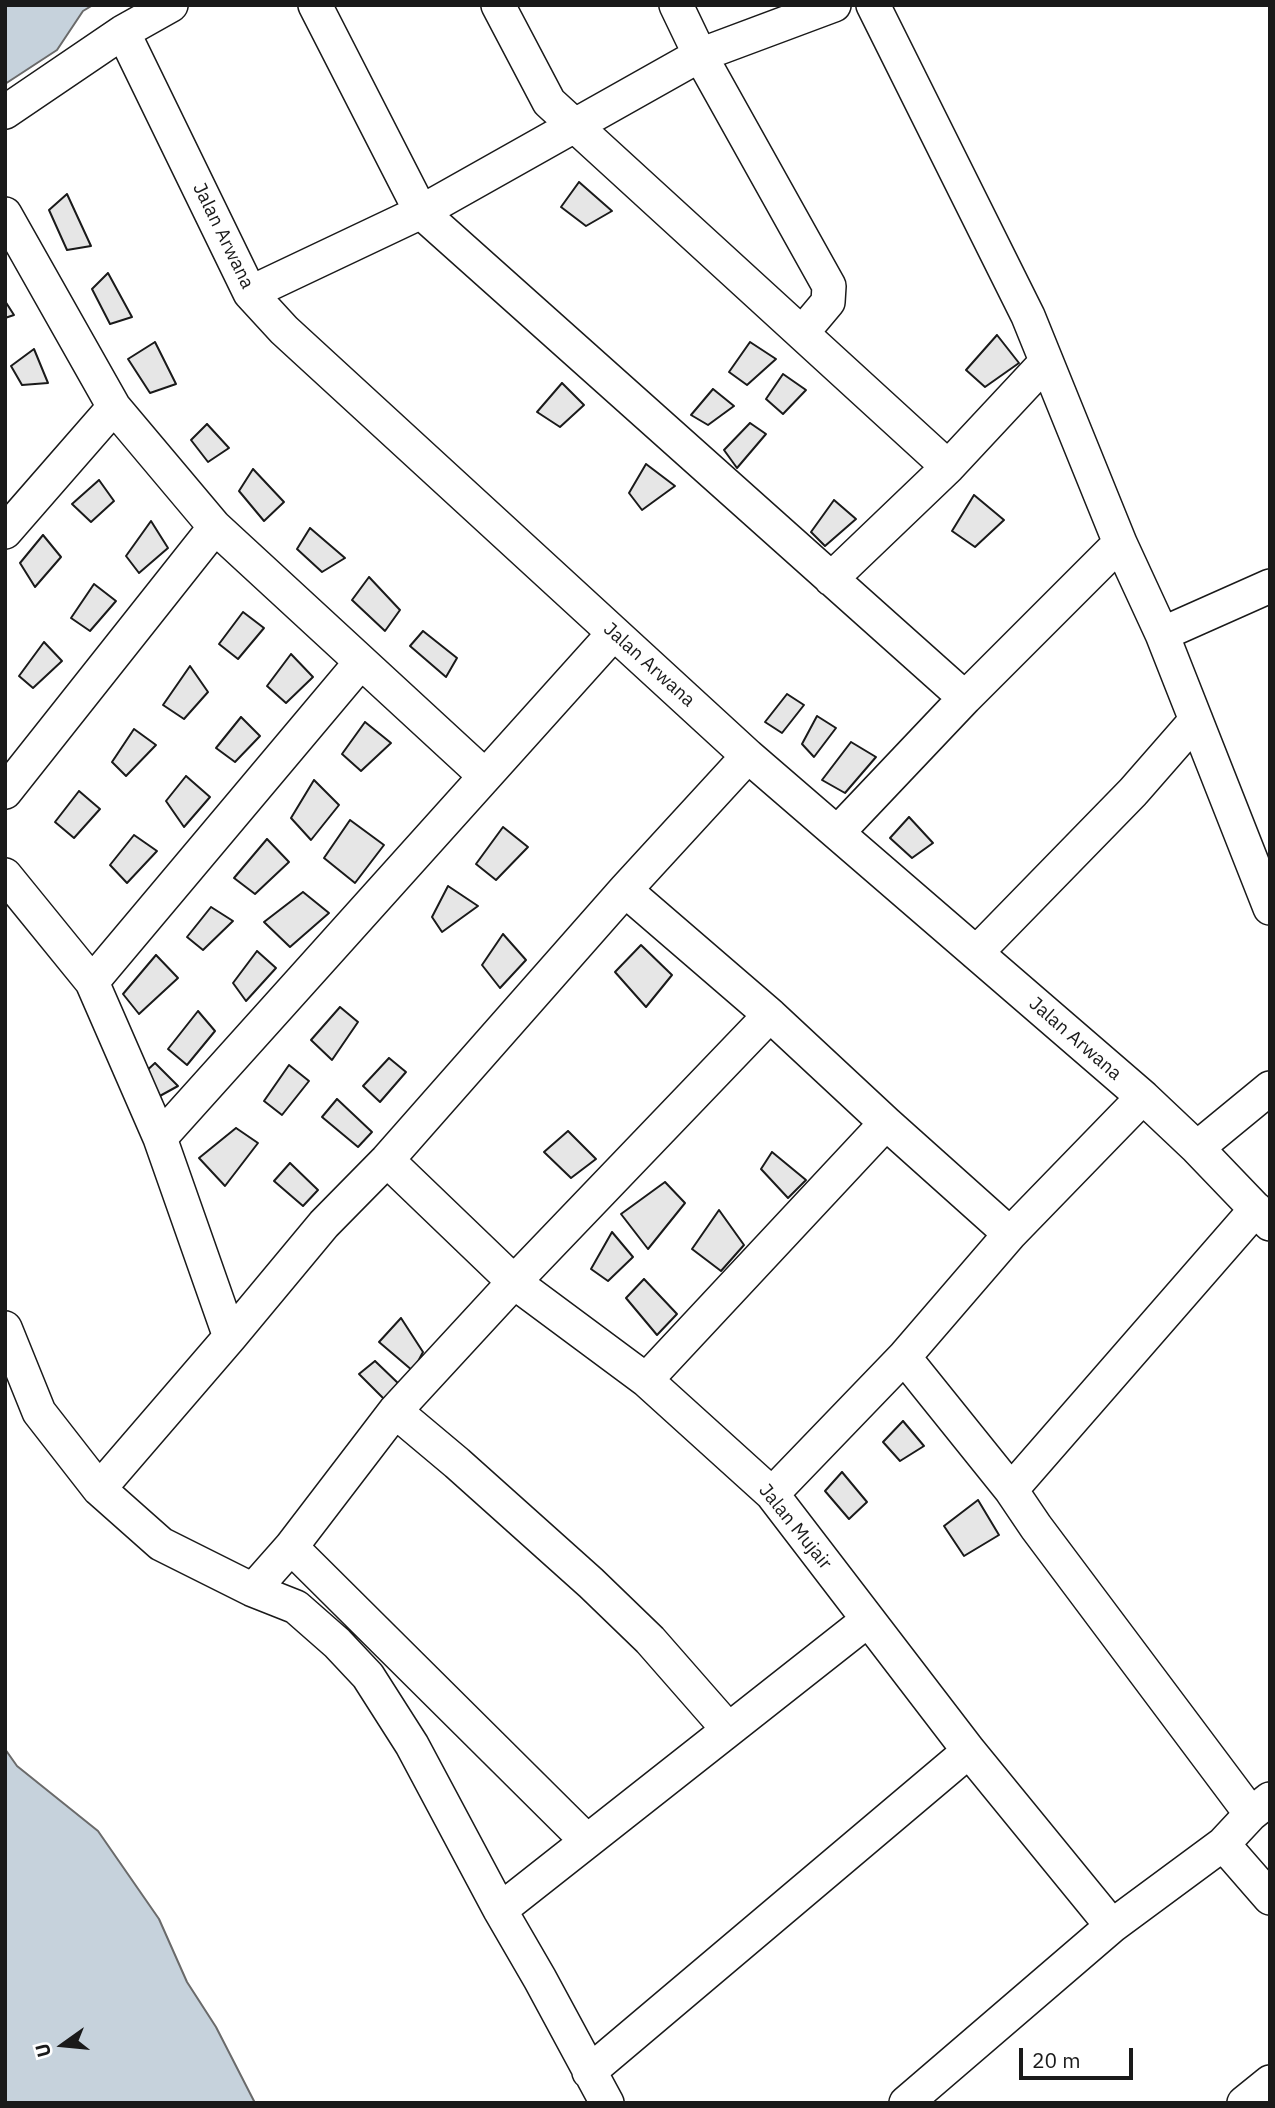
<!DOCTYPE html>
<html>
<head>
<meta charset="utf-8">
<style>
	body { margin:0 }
	#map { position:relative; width:1275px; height:2108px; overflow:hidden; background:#fff; font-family:"IBM Plex Sans",sans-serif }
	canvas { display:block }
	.frame { position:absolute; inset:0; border:7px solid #1a1a1a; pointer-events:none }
	.north { position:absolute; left:28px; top:2010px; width:70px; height:70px; -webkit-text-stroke:5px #fff; paint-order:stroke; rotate:255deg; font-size:19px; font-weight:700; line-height:28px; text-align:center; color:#1a1a1a }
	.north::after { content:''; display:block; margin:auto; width:24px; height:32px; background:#1a1a1a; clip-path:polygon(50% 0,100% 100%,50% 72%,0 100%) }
	.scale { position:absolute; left:1019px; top:2048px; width:114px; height:32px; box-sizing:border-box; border:4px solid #1a1a1a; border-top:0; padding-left:9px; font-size:21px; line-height:24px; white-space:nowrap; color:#1a1a1a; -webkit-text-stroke:5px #fff; paint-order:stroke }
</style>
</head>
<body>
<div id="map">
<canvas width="1275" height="2108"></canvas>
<div class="frame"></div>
<div class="north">U</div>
<div class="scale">20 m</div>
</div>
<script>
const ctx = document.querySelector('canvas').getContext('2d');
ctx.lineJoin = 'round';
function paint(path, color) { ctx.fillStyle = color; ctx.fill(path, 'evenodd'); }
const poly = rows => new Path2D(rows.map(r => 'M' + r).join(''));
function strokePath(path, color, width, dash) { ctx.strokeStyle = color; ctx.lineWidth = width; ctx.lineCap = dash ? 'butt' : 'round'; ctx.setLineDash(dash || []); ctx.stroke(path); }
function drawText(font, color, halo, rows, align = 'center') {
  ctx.font = font + ' "IBM Plex Sans",sans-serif'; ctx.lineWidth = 5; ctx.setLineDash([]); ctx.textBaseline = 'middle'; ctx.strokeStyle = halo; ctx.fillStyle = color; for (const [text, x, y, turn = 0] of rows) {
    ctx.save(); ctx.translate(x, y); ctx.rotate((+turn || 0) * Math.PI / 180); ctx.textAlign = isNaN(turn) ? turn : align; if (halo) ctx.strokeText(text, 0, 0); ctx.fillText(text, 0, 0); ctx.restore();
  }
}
const water = poly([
	[5,5,93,5,83,11,57,50,5,84,5,5],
	[5,1749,17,1766,98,1831,159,1919,187,1982,216,2027,255,2103,5,2103,5,1749]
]);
paint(water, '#c6d2dc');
strokePath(water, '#6a6a6a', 2);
const building = poly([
	[579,182,612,211,586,226,561,207,579,182],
	[67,194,91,246,67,250,49,210,67,194],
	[108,273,132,317,110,324,92,289,108,273],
	[5,301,14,315,5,318,5,301],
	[997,335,1019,363,985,387,966,370,997,335],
	[155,342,176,384,150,393,128,359,155,342],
	[750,342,776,359,747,385,729,372,750,342],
	[34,349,48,383,22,385,11,366,34,349],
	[783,374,806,390,783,414,766,399,783,374],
	[562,383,584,405,560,427,537,412,562,383],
	[713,389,734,406,708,425,691,415,713,389],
	[750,423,766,434,737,468,724,450,750,423],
	[207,424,229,448,208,462,191,440,207,424],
	[646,464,675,486,642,510,629,493,646,464],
	[253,469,284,502,264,521,239,491,253,469],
	[99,480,114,501,91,522,72,504,99,480],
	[974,495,1004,520,975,547,952,531,974,495],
	[834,500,856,519,825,546,811,532,834,500],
	[151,521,168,548,139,573,126,556,151,521],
	[310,528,345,558,322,572,297,549,310,528],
	[43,535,61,557,35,587,20,563,43,535],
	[369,577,400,610,385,631,352,600,369,577],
	[94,584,116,601,90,631,71,618,94,584],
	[243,612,264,628,238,659,219,644,243,612],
	[423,631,457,658,446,677,410,646,423,631],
	[44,642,62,661,33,688,19,676,44,642],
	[291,654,313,677,286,703,267,686,291,654],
	[190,666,208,692,184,719,163,705,190,666],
	[787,694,804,705,782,733,765,722,787,694],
	[817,716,836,728,814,757,802,744,817,716],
	[241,717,260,736,235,762,216,748,241,717],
	[365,722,391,743,361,771,342,754,365,722],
	[134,729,156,745,126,776,112,762,134,729],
	[851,742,876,757,845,793,822,780,851,742],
	[186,776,210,797,184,827,166,801,186,776],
	[314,780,339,805,311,840,291,818,314,780],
	[79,791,100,809,74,838,55,822,79,791],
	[909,817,933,843,912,858,890,838,909,817],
	[350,820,384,845,355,883,324,858,350,820],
	[503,827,528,847,496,880,476,864,503,827],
	[134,835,157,851,127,883,110,865,134,835],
	[267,839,289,862,255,894,234,878,267,839],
	[448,886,478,906,442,932,432,917,448,886],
	[303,892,329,913,290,947,264,922,303,892],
	[211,907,233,921,203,950,187,937,211,907],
	[503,934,526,960,500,988,482,965,503,934],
	[641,945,672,975,646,1007,615,972,641,945],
	[257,951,276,968,246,1001,233,983,257,951],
	[156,955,178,978,139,1014,123,994,156,955],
	[340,1007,358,1022,332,1060,311,1040,340,1007],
	[198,1011,215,1031,187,1065,168,1049,198,1011],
	[389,1058,406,1072,380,1102,363,1086,389,1058],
	[155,1063,178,1086,158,1097,142,1075,155,1063],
	[289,1065,309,1081,282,1115,264,1101,289,1065],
	[337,1099,372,1132,358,1147,322,1117,337,1099],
	[236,1128,258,1143,225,1186,199,1158,236,1128],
	[568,1131,596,1159,571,1178,544,1152,568,1131],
	[772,1152,806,1180,788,1198,761,1169,772,1152],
	[290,1163,318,1190,303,1206,274,1181,290,1163],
	[665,1182,685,1203,648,1249,621,1214,665,1182],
	[719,1210,744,1245,721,1271,692,1249,719,1210],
	[612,1232,633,1257,608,1281,591,1269,612,1232],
	[644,1279,677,1314,657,1335,626,1298,644,1279],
	[401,1318,423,1352,413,1371,379,1342,401,1318],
	[375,1361,400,1385,386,1401,359,1374,375,1361],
	[903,1421,924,1446,900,1461,883,1442,903,1421],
	[842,1472,867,1502,849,1519,825,1491,842,1472],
	[978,1500,999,1535,964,1556,944,1526,978,1500]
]);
paint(building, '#e6e6e6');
strokePath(building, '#1a1a1a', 2);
const street = poly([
	[315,5,421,212,965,698],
	[498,5,549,102,948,467],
	[676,5,700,55,829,286,828,302,802,333],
	[873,5,1028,316,1120,543,1162,634,1270,908],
	[123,32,250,293,284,330,748,756,1143,1097,1197,1148,1270,1224],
	[5,112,123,32,171,5],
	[5,214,114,407,215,527,484,775],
	[250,293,421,212,700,55,834,5],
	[5,532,114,407],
	[831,579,948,467,1046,362],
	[1162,634,1270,586],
	[5,792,215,527],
	[838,832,965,698,1120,543],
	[5,875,92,982,160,1138,614,633],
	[976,953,1133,792,1196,720],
	[92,982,361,662],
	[770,1015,886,1123,1010,1234],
	[1143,1097,1010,1234,904,1357,1011,1490,1036,1527,1251,1814],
	[160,1138,230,1337],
	[1197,1148,1270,1088],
	[387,1160,514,1282,646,1380,772,1494,969,1751,1112,1926],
	[5,1328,39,1412,99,1489,161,1544,253,1590,296,1607,337,1643,368,1676,412,1745,500,1910,540,1979,607,2103],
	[646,1380,886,1123],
	[395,1411,457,1463,591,1583,650,1640,728,1729],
	[99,1489,230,1337,324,1224,387,1160,625,890,748,756],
	[1011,1490,1256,1209],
	[772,1494,904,1357],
	[291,1547,587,1841],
	[253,1590,291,1547,395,1411,514,1282,770,1015,625,890],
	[1223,1844,1270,1898],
	[500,1910,868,1620],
	[589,2072,969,1751],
	[906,2103,1112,1926,1223,1844,1251,1814,1270,1799],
	[1244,2103,1270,2082]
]);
strokePath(street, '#1a1a1a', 36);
strokePath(street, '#fff', 33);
drawText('19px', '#1a1a1a', '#fff', [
	["Jalan Arwana",223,236,64],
	["Jalan Arwana",649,665,42],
	["Jalan Arwana",1075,1039,41],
	["Jalan Mujair",795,1527,51]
]);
</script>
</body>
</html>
